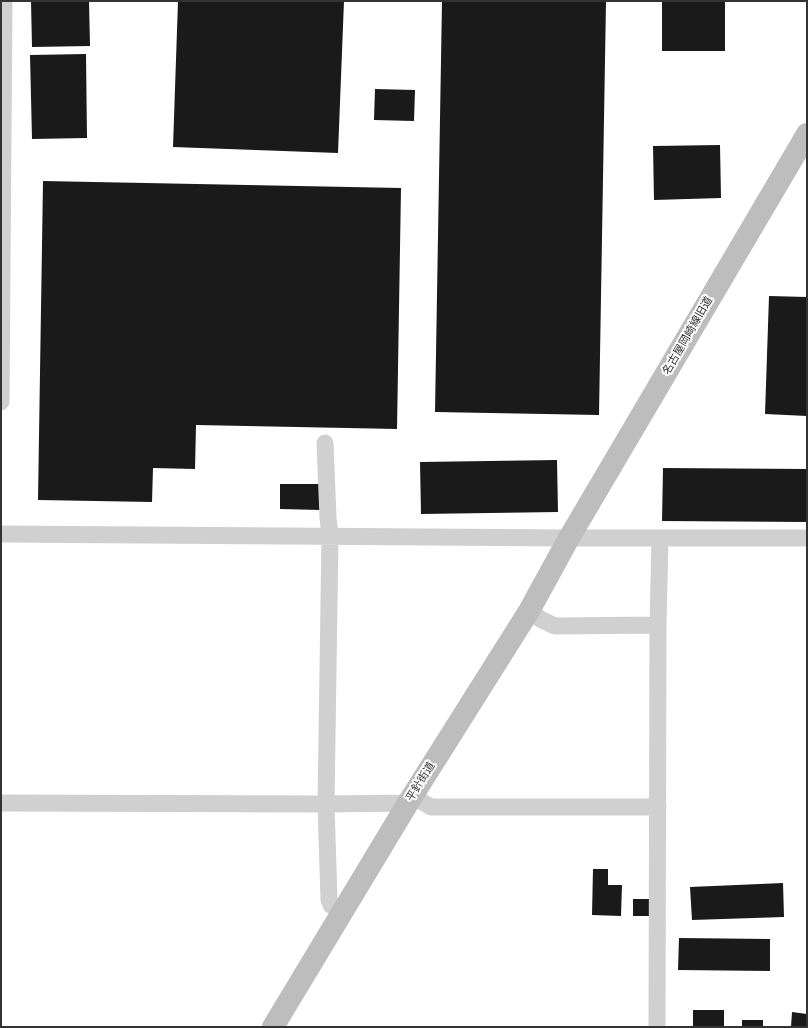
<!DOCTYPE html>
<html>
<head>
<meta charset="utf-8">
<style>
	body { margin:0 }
	#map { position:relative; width:808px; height:1028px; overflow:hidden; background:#fff; font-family:Poppins,sans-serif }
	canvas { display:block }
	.frame { position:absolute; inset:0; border:2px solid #333; pointer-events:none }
</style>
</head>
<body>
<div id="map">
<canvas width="808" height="1028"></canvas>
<div class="frame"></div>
</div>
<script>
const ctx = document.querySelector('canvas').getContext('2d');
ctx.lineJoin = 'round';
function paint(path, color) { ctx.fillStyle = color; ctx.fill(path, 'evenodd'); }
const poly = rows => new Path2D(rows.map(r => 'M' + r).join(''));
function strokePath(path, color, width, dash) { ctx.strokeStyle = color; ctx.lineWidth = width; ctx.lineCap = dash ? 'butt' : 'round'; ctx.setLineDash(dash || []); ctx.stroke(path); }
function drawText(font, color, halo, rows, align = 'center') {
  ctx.font = font + ' Poppins,"Noto Sans JP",sans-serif'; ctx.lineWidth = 4; ctx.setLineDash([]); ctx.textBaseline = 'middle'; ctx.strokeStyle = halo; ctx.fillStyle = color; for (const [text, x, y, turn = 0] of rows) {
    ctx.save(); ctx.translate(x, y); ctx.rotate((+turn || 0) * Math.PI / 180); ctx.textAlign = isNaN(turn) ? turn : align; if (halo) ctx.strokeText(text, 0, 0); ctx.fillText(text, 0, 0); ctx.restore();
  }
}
paint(poly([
	[31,1,89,1,90,46,32,47],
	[178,1,344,1,338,153,173,147],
	[442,1,606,1,599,415,435,412],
	[662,1,725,1,725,51,662,51],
	[86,54,87,138,32,139,30,55],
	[375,89,415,90,414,121,374,120],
	[720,145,721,198,654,200,653,146],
	[43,181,401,188,397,429,196,425,195,469,153,468,152,502,38,500],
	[769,296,807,297,807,416,765,414],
	[557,460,558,512,421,514,420,462],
	[663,468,807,469,807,522,662,521],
	[280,484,320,484,320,510,280,509],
	[593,869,608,869,608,885,622,885,621,916,592,915],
	[783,883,784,917,692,920,690,887],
	[633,899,658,899,658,916,633,916],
	[679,938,770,939,770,971,678,970],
	[693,1010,724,1010,724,1027,693,1027],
	[792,1012,807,1014,807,1027,791,1027],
	[742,1020,763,1020,763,1027,742,1027]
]), '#1a1a1a');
strokePath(poly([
	[1,402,4,1],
	[325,443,328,518,330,535,326,804,329,900,331,905,342,912],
	[1,534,569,538,807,538],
	[529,611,542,620,555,626,658,625],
	[412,796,431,807,658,807],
	[1,803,326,804,408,803],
	[657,1027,658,625,660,538]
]), '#d0d0d0', 17);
strokePath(poly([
	[273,1027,408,803,529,611,569,538,807,134]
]), '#bdbdbd', 22);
drawText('11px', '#333', '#fff', [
	["名古屋岡崎線旧道",688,336,-60],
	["平針街道",421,782,-58]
]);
</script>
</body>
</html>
